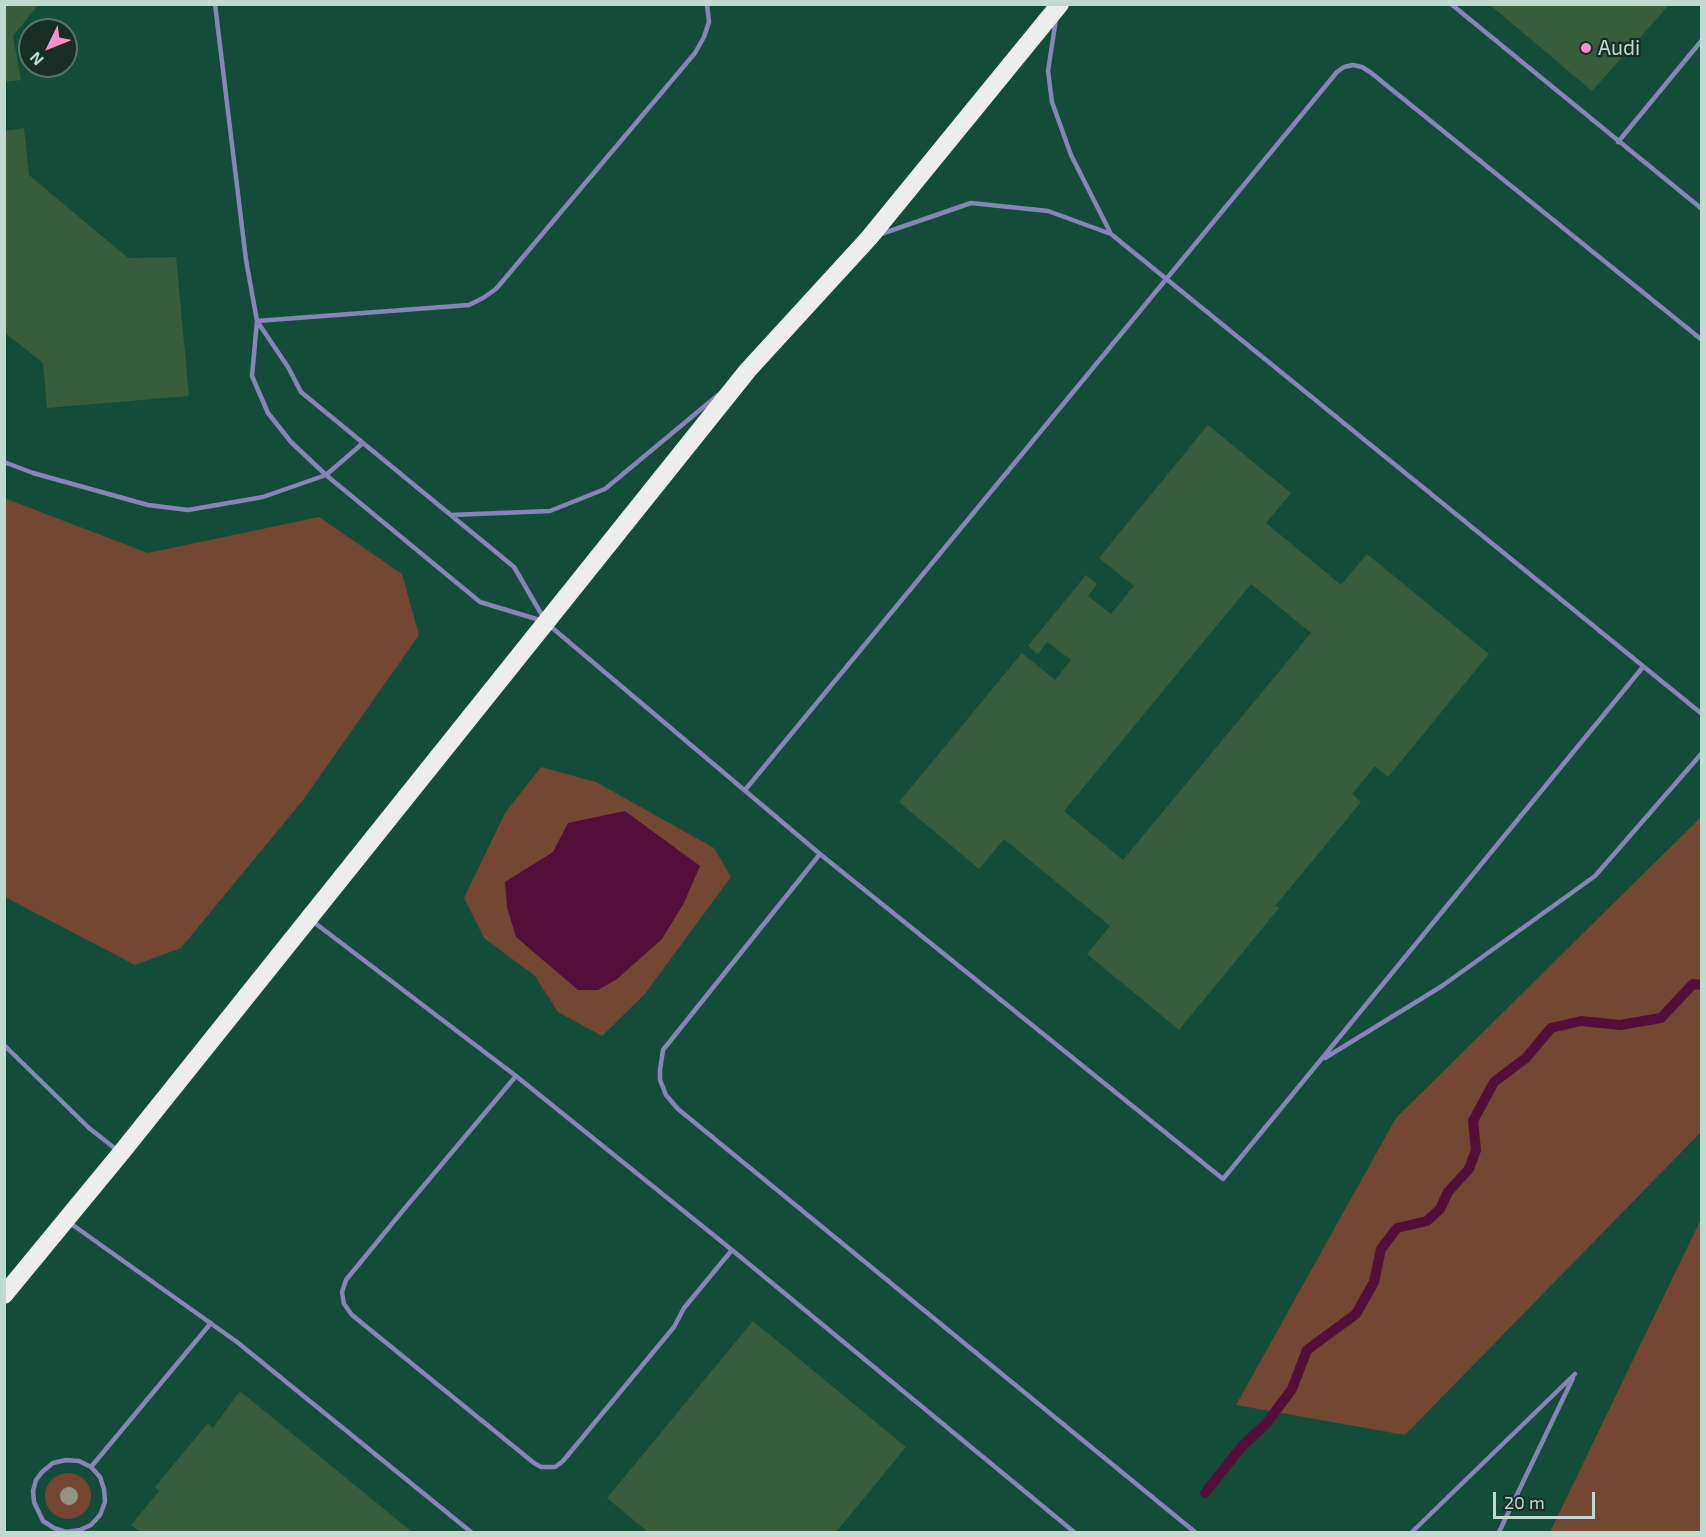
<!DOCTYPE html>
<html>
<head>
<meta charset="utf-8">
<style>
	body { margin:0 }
	#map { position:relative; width:1706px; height:1537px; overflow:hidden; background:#134d3a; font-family:"Exo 2",sans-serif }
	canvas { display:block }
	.frame { position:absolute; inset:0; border:6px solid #bfdace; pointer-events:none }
	.north { position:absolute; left:18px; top:18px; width:60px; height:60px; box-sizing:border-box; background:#172e25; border:2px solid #5a7369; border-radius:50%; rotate:227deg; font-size:16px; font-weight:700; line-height:24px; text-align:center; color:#bfdace }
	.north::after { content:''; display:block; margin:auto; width:21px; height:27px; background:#f98fc9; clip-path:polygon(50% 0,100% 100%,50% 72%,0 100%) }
	.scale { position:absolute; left:1493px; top:1492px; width:102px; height:27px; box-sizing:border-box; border:3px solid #bfdace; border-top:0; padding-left:8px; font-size:18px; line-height:21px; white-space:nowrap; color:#bfdace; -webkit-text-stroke:4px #172e25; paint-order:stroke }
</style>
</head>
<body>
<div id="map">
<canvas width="1706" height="1537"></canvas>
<div class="frame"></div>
<div class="north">N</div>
<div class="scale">20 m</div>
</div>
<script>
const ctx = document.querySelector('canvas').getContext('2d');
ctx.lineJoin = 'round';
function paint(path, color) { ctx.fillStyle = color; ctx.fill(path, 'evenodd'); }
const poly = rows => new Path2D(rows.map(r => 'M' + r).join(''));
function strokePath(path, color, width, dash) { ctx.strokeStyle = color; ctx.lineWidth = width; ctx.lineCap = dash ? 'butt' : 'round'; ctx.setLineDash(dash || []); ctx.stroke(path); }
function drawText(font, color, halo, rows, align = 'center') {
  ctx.font = font + ' "Exo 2",sans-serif'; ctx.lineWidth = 4.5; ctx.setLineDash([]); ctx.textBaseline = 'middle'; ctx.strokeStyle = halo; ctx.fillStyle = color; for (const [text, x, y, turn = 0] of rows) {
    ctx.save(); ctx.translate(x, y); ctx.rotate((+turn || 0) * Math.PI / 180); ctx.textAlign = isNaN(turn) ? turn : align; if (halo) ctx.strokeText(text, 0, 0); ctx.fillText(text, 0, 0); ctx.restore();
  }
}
paint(poly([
	[4,498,148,553,319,517,402,574,419,635,303,800,181,948,135,965,5,897],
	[541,767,596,782,714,848,731,877,644,995,602,1036,558,1012,535,976,484,938,464,898,505,813],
	[1701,817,1701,1132,1405,1435,1236,1405,1396,1118],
	[1701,1219,1701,1532,1550,1532],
	'45 1496a23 23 0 1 1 46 0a23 23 0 1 1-46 0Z'
]), '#734731');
paint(poly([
	[625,811,700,866,684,903,662,939,617,979,598,990,578,990,516,937,507,907,505,882,553,852,568,823]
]), '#530f3a');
strokePath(poly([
	[1205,1493,1242,1446,1266,1424,1292,1389,1307,1350,1356,1314,1374,1282,1381,1249,1397,1228,1427,1221,1440,1209,1448,1192,1469,1169,1476,1150,1473,1121,1494,1082,1526,1058,1551,1028,1581,1021,1620,1025,1661,1018,1693,984,1702,985]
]), '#530f3a', 10);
paint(poly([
	[4,4,39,4,13,36,21,80,4,82],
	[1489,4,1670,4,1592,91],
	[24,128,29,175,128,258,176,257,189,396,47,408,43,363,4,332,4,131],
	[1208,425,1291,493,1266,523,1341,585,1367,554,1489,654,1388,777,1375,766,1352,794,1361,802,1275,906,1279,908,1179,1030,1087,954,1110,926,1004,839,979,869,899,802,1022,653,1055,680,1071,660,1047,642,1038,654,1028,646,1086,575,1097,584,1088,596,1111,614,1134,586,1099,558],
	[1251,584,1311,633,1123,860,1064,811],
	[753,1321,906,1447,836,1532,648,1532,607,1498],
	[240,1391,412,1532,140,1532,131,1525,159,1491,155,1487,208,1423,213,1428]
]), '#385d3c');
strokePath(poly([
	[215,4,246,260,257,321,252,376,268,413,291,442,326,475,480,602,543,621],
	[1451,4,1702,209],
	[1056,19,1048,71,1052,102,1071,155,1111,234],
	[1618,142,1702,40],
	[881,234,971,203,1048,211,1111,234,1702,714],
	[257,321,288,367,301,392,514,567,543,617],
	[257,321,469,305,483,298,496,289,695,53,704,37,709,22,707,4],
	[4,462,33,473,148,505,188,510,263,497,326,475,363,443],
	[451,515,550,511,605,489,718,395],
	[550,626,820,854,1223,1179,1643,667],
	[745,790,1337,72,1344,67,1353,65,1362,67,1370,72,1702,340],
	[820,854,663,1050,660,1070,660,1080,666,1095,678,1109,1195,1532],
	[311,920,516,1076,732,1250,1074,1532],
	[4,1045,89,1128,117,1150],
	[1325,1058,1442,986,1595,876,1702,753],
	[516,1076,400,1214,346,1280,342,1292,344,1304,352,1315,534,1463,541,1467,555,1467,563,1461,674,1327,684,1308,732,1250],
	[70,1223,237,1342,471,1532],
	[91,1467,100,1477,104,1489,105,1502,100,1515,91,1525,80,1530,66,1532,54,1528,43,1521,34,1502,33,1491,36,1480,42,1472,53,1463,66,1460,79,1461,91,1467,211,1323],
	[1412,1532,1575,1374],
	[1499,1532,1573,1378]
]), '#8784b7', 4.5);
strokePath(poly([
	[4,1295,121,1153,748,370,869,238,1060,4]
]), '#ededed', 18);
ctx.fillStyle = '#949683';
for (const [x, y] of [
	[69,1496]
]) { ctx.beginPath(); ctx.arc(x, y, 9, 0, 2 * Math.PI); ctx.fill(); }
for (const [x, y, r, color] of [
	[1586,48,6,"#f98fc9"]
]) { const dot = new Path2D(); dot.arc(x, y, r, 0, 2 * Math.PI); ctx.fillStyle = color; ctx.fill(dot); strokePath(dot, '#172e25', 2); }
drawText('21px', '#bfdace', '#172e25', [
	["Audi",1598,48]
], 'left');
</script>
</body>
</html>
